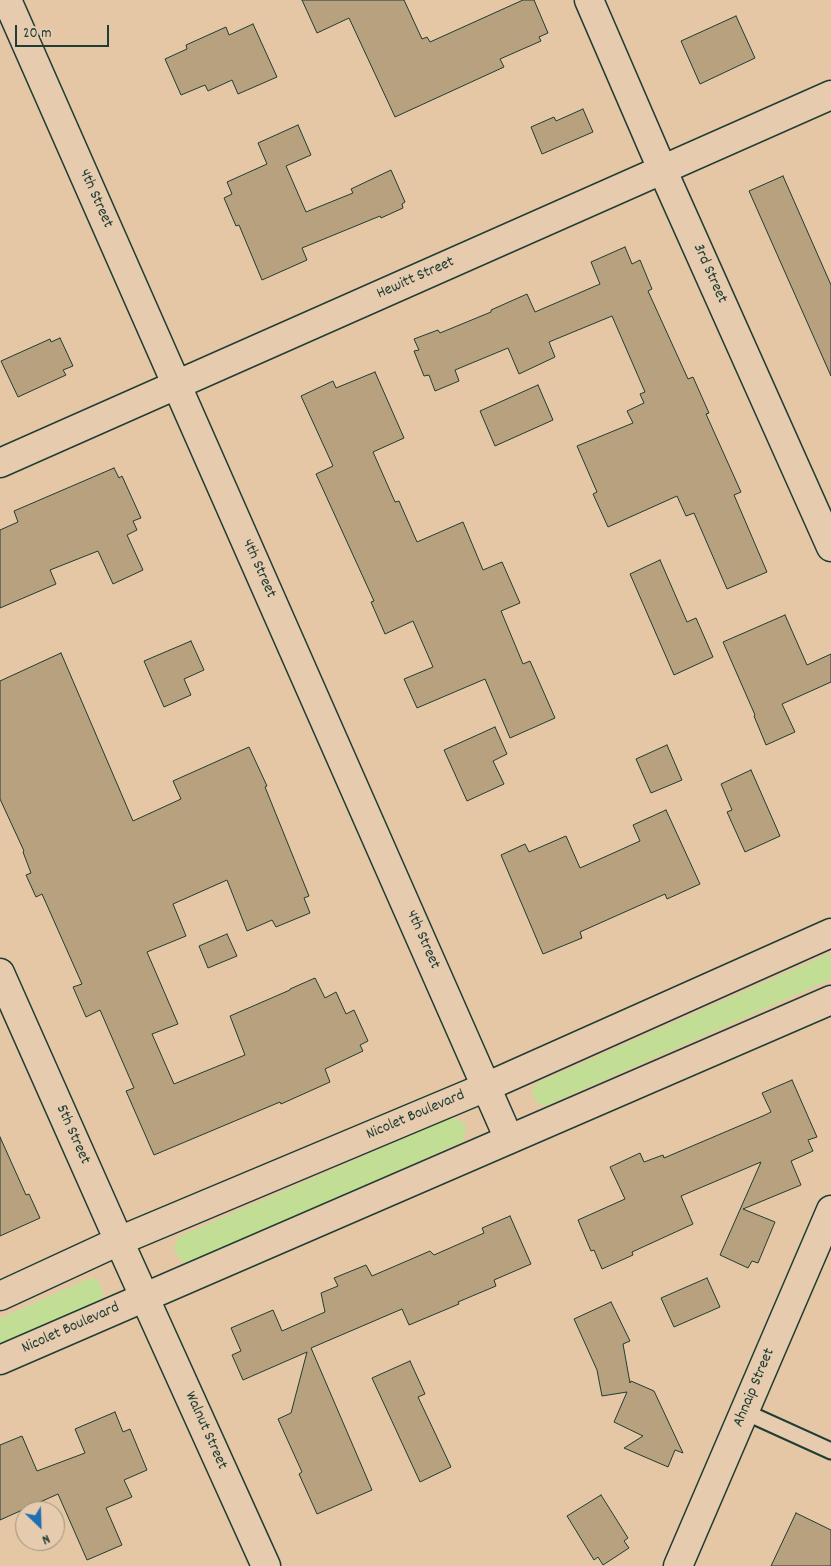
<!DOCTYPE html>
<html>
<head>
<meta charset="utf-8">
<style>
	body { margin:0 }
	#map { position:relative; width:831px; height:1566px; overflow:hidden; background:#e5c7a6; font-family:Dekko,sans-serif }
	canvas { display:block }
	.north { position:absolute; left:15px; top:1501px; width:50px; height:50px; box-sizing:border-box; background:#e6cbae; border:1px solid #96927d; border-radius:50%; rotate:156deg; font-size:14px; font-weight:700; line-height:20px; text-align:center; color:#1f3d34 }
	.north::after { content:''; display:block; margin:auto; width:18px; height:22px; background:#1f6fb2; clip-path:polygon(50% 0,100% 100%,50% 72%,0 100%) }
	.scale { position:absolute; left:15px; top:25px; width:94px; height:22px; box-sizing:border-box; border:2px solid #1f3d34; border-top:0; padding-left:6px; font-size:15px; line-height:18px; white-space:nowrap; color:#1f3d34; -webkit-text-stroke:4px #e6cbae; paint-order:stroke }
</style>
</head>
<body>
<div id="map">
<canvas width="831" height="1566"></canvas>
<div class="north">N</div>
<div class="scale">20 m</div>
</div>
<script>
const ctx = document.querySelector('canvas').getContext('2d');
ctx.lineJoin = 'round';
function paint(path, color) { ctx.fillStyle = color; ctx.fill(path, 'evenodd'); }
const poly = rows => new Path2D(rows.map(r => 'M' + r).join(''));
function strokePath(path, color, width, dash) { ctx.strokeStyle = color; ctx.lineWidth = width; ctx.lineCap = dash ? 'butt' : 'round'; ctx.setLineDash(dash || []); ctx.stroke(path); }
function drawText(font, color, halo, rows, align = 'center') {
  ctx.font = font + ' Dekko,sans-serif'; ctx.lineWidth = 4; ctx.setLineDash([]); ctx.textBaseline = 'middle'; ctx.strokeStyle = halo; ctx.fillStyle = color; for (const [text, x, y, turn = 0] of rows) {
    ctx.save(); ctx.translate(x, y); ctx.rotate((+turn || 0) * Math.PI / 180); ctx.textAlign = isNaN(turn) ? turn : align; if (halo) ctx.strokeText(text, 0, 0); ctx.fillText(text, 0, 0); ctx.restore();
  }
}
paint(poly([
	[831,953,831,979,548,1105,540,1105,534,1099,532,1091,537,1083],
	[453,1117,466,1125,464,1141,190,1263,183,1262,177,1256,174,1248,178,1237],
	[90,1278,97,1280,101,1285,103,1293,101,1300,0,1345,0,1318]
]), '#c2de95');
const building = poly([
	[302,0,404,0,422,39,427,37,430,42,523,0,534,0,548,33,539,37,541,41,500,59,504,67,395,117,349,18,317,33,302,0],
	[736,16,755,58,700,84,681,41,736,16],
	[253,24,277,77,238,94,232,80,208,91,205,85,181,95,165,59,187,49,186,45,226,27,229,35,253,24],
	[583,109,593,132,542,154,531,127,554,117,556,121,583,109],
	[298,125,311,155,286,166,306,212,353,193,351,189,391,170,405,202,402,204,403,208,381,218,380,216,302,248,307,260,262,280,239,225,236,226,224,198,232,194,227,182,267,164,258,143,298,125],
	[783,176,831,285,831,376,749,191,783,176],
	[625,247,632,264,640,260,652,289,648,291,688,379,693,377,709,413,706,414,741,492,734,495,767,572,727,589,694,513,686,516,677,496,608,527,593,494,597,492,577,446,633,423,627,411,644,403,640,394,645,392,612,316,549,342,555,357,519,374,508,348,455,370,459,381,435,391,429,375,424,376,414,351,419,350,414,339,438,330,440,333,491,312,491,310,527,294,535,312,600,284,591,262,625,247],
	[60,338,73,366,63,370,66,375,18,397,1,361,50,339,51,342,60,338],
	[375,372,404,438,373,452,395,502,399,501,417,542,463,522,483,570,502,562,520,603,501,611,523,664,530,661,555,718,510,738,485,679,417,708,404,679,433,667,413,621,385,634,371,602,374,601,316,474,333,466,301,396,333,381,336,388,375,372],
	[538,385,553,420,495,446,480,411,538,385],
	[114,468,119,478,122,476,141,518,133,521,137,530,127,535,143,570,113,584,98,551,50,570,56,584,0,608,0,530,18,522,14,511,114,468],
	[660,560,687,622,696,618,713,657,674,675,630,574,660,560],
	[785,615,807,665,831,654,831,682,782,704,795,732,766,745,754,716,755,715,723,642,785,615],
	[191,641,204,670,184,679,191,695,164,707,144,661,191,641],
	[61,653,133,821,181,799,173,781,249,747,267,786,265,787,309,896,304,898,310,913,276,927,272,920,247,931,227,880,173,904,186,936,147,952,178,1024,152,1034,174,1084,245,1055,230,1016,290,990,290,989,315,978,325,998,336,992,346,1014,354,1010,368,1041,360,1045,363,1051,325,1069,330,1082,281,1104,280,1102,154,1155,126,1091,134,1088,100,1010,86,1017,73,987,82,984,42,894,36,897,26,875,31,873,23,852,24,851,0,799,0,681,61,653],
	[495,727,507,754,493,761,504,784,467,801,444,750,495,727],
	[667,745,682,780,651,793,636,759,667,745],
	[751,770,780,836,745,852,727,812,732,810,721,784,751,770],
	[666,810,700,884,667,899,665,894,580,932,582,938,543,954,501,855,525,844,529,852,566,836,580,868,640,841,633,825,666,810],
	[227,934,237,956,208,968,199,946,227,934],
	[792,1080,817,1137,808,1140,813,1151,791,1161,801,1185,743,1209,775,1222,758,1263,752,1261,748,1268,720,1255,761,1162,681,1196,693,1224,632,1252,633,1255,602,1269,594,1250,591,1251,578,1220,625,1199,610,1167,640,1153,644,1162,663,1155,664,1158,765,1115,771,1112,762,1093,792,1080],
	[0,1137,26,1195,29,1194,40,1218,0,1236,0,1137],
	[510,1216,531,1264,494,1280,496,1286,458,1302,459,1304,409,1325,402,1309,311,1348,372,1490,317,1514,299,1474,302,1472,278,1419,291,1413,307,1352,243,1380,232,1355,241,1351,231,1328,273,1310,282,1331,325,1312,321,1293,338,1286,334,1278,366,1265,372,1276,430,1251,434,1255,484,1233,482,1228,510,1216],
	[707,1278,720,1307,674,1327,661,1298,707,1278],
	[611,1302,630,1341,623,1344,630,1383,631,1381,654,1391,683,1453,675,1450,668,1467,624,1448,643,1436,614,1422,627,1392,602,1396,597,1370,574,1319,611,1302],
	[410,1361,425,1394,418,1397,451,1467,420,1482,372,1378,410,1361],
	[115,1412,123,1432,130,1429,147,1470,124,1480,132,1497,106,1508,122,1545,87,1560,58,1494,0,1520,0,1445,22,1436,37,1471,85,1453,75,1429,115,1412],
	[601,1495,628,1538,624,1541,629,1548,603,1565,598,1557,594,1560,567,1516,601,1495],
	[796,1513,831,1530,831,1566,771,1566,796,1513]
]);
paint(building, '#b7a17e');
strokePath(building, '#1f3d34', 1);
const service = poly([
	[745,1412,831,1451]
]);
const minor = poly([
	[7,0,509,1139],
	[0,463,831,95],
	[0,973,119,1241,266,1566]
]);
const tertiary = poly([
	[589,0,662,169,831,547],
	[0,1296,119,1241,486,1087,831,933],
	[0,1360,831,1000]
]);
const secondary = poly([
	[678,1566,831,1210]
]);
strokePath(service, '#1f3d34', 19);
strokePath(minor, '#1f3d34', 31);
strokePath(tertiary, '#1f3d34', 31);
strokePath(secondary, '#1f3d34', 31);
strokePath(service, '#e6cbae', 15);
strokePath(minor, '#e6cbae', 28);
strokePath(tertiary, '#e6cbae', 28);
strokePath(secondary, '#e6cbae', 28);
drawText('16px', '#1f3d34', '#e6cbae', [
	["4th Street",95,199,66],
	["3rd Street",709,274,66],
	["Hewitt Street",416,279,-24],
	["4th Street",258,569,66],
	["4th Street",422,940,66],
	["Nicolet Boulevard",416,1116,-23],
	["5th Street",72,1135,66],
	["Nicolet Boulevard",71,1329,-24],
	["Ahnaip Street",755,1388,-67],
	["Walnut Street",205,1431,66]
]);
</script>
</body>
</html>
